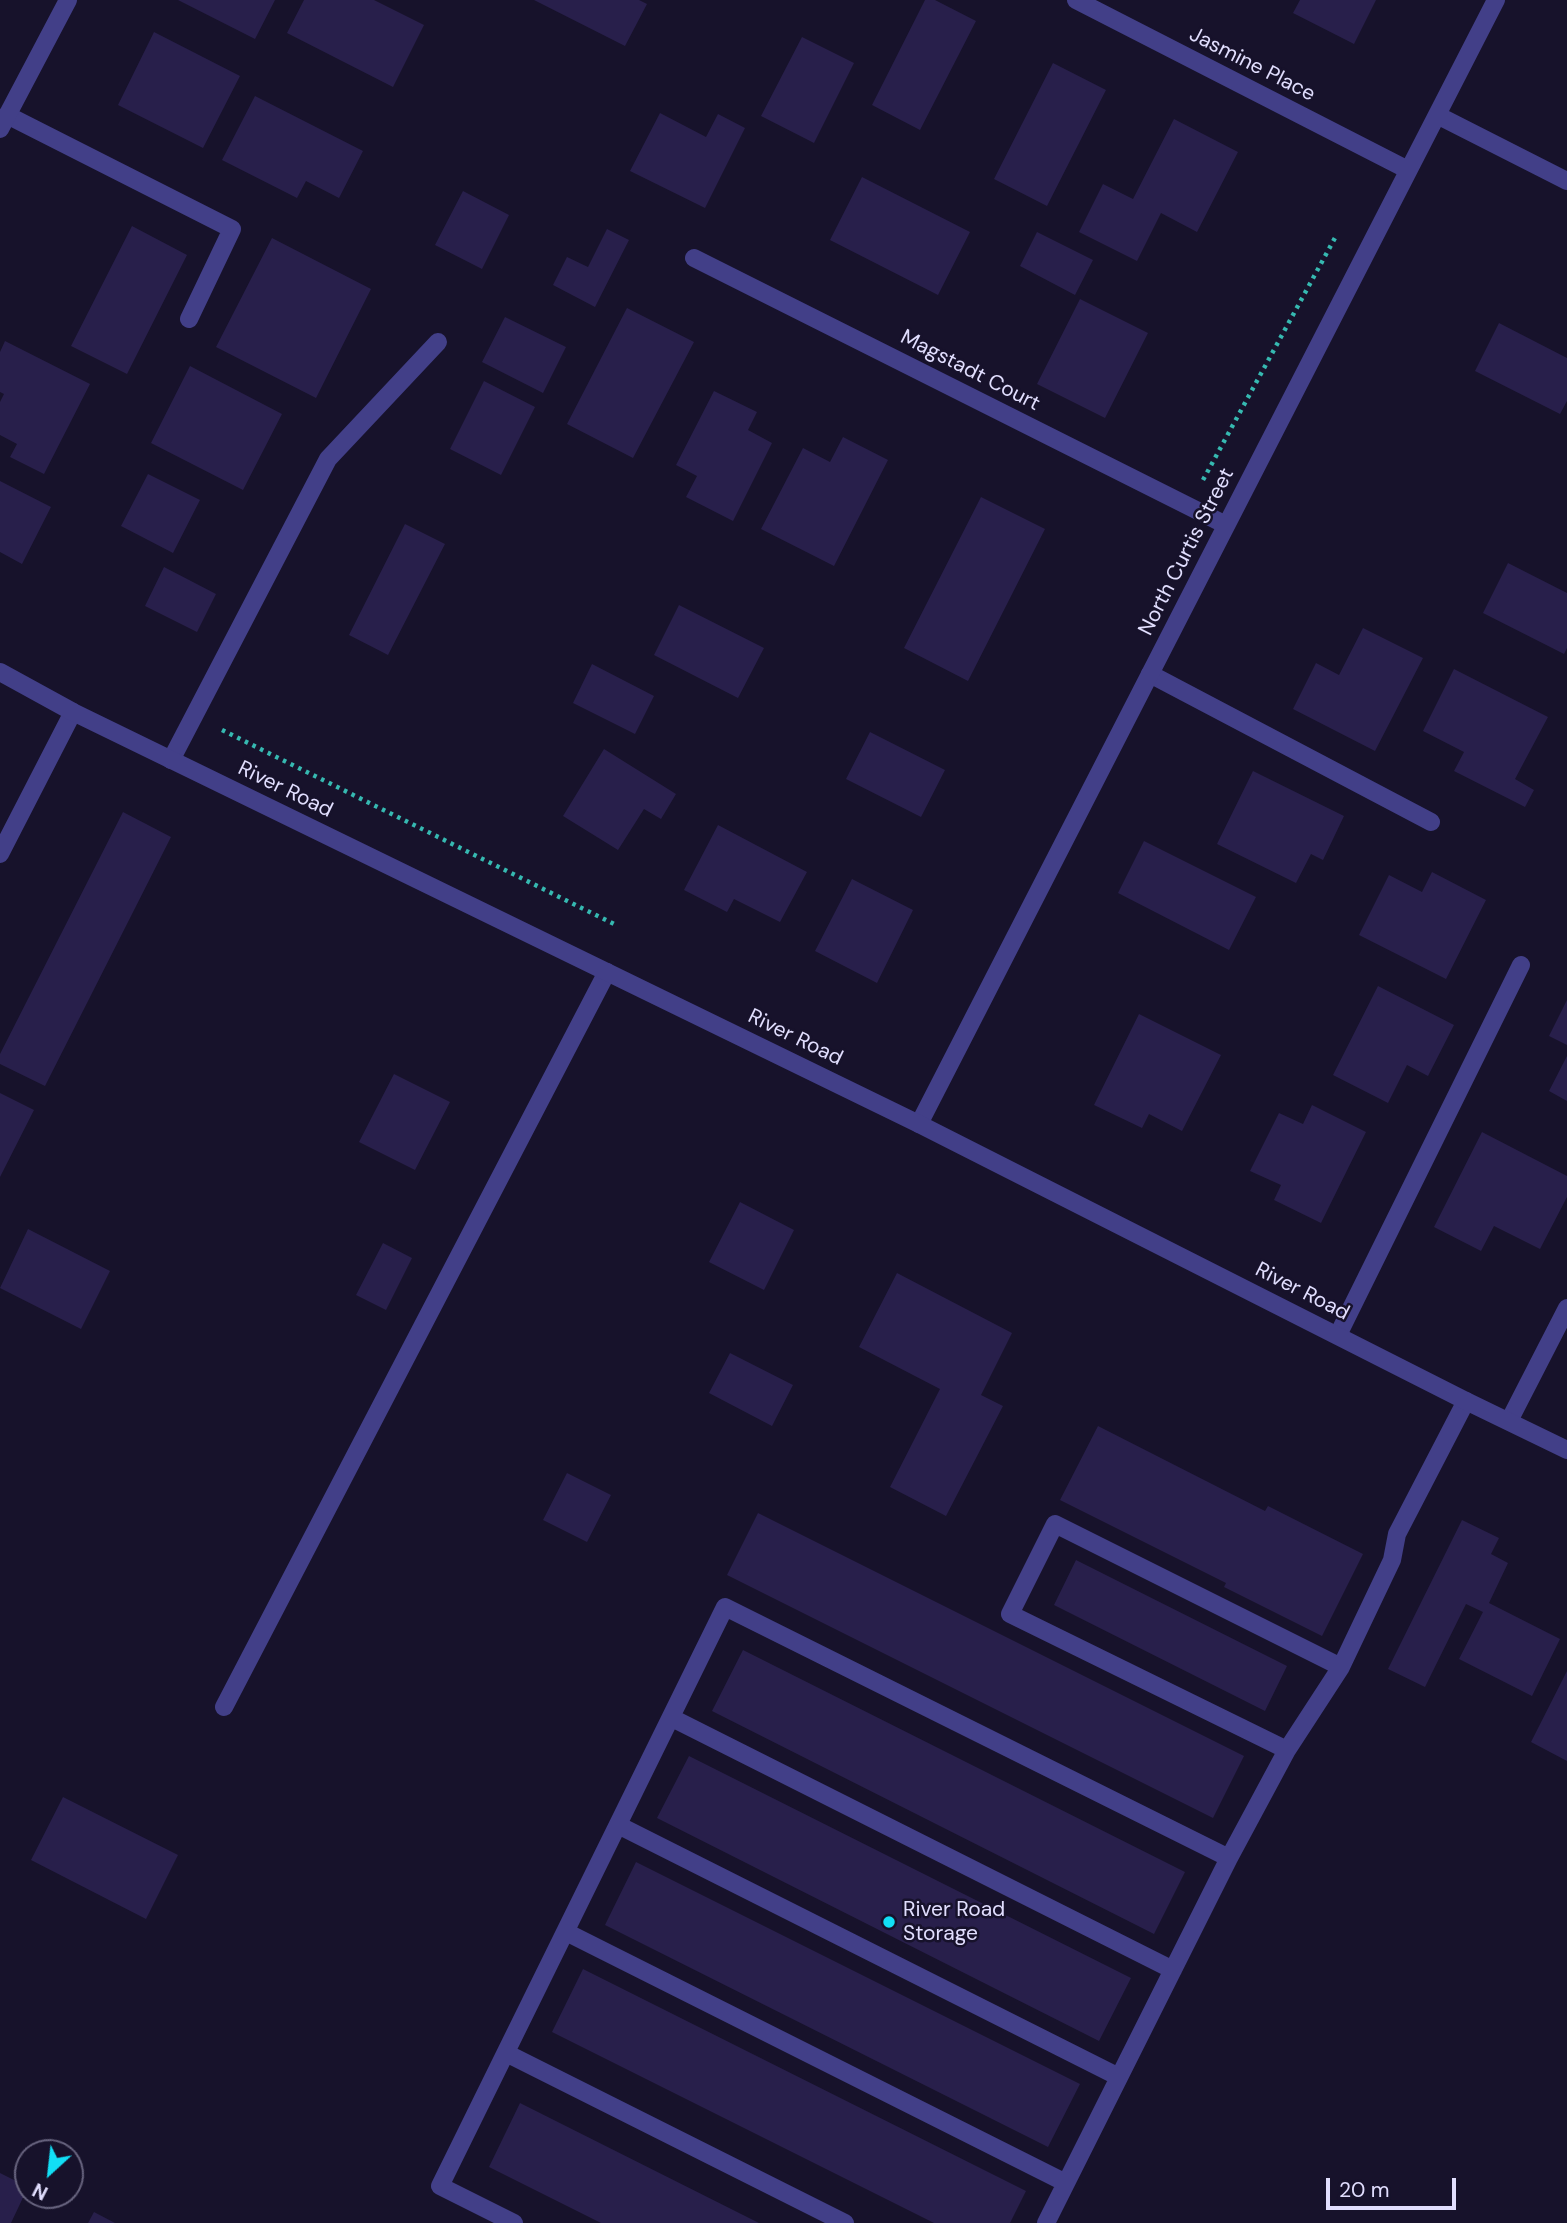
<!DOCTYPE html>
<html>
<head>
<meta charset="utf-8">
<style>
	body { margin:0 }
	#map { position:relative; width:1567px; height:2223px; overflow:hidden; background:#17122b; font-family:"DM Sans",sans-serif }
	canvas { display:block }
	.north { position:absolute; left:14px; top:2139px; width:70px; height:70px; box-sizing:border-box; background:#17122b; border:2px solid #68647f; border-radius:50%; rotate:207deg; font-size:19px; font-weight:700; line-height:28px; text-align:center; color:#e1defe }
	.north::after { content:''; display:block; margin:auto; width:24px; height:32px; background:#12dff6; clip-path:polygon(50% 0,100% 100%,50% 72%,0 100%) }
	.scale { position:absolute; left:1326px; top:2178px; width:130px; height:32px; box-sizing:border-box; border:4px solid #e1defe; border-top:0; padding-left:9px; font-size:21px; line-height:24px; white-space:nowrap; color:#e1defe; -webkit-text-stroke:5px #17122b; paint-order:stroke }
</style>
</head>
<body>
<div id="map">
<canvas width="1567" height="2223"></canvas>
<div class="north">N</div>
<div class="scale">20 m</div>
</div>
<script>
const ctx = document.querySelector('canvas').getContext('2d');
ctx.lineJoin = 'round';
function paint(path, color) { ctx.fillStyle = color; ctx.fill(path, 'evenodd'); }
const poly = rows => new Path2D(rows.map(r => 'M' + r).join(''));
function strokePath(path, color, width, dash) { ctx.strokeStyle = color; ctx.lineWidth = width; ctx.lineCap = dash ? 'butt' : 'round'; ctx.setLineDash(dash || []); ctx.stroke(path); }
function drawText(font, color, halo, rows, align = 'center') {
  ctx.font = font + ' "DM Sans",sans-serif'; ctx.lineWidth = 5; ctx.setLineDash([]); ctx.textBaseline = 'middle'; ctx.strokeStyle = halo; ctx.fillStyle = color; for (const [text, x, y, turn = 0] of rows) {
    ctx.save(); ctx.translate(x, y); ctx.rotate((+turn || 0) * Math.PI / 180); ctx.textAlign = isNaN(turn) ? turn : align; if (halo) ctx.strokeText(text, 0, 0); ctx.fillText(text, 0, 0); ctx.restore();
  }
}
paint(poly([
	[178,0,275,0,255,39],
	[304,0,374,0,424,25,393,87,287,33],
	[534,0,639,0,647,4,625,46],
	[925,0,935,0,976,21,920,130,872,105],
	[1300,0,1376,0,1354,44,1293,13],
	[154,32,240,76,203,148,118,105],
	[802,37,854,63,814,143,761,116],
	[1053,63,1106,90,1047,206,994,179],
	[255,96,363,151,339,198,306,181,297,198,222,160],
	[660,113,706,137,718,114,745,128,705,208,630,171],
	[1174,119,1238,152,1197,232,1161,213,1137,261,1079,232,1103,184,1133,199],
	[862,177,970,232,938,295,830,240],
	[463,191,509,215,482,269,435,245],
	[132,226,187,255,127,374,71,346],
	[607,229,629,240,595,307,553,285,567,257,588,267],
	[1037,232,1093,260,1075,295,1020,266],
	[272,238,371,289,316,398,216,347],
	[1080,299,1148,333,1105,418,1037,384],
	[627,308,694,342,633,458,567,424],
	[505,317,566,347,543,393,482,362],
	[1499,323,1567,358,1567,401,1560,414,1475,371],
	[5,341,90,384,44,474,10,457,17,444,0,435,0,402,4,394,0,392,0,352],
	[190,366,282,414,243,490,151,443],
	[484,381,535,407,501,475,450,449],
	[714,391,757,412,748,430,772,443,733,521,686,497,697,476,676,465],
	[843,437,888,460,834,566,761,529,803,448,830,462],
	[148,474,200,500,173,553,121,526],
	[0,481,51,507,22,564,0,552],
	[981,497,1045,529,968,681,904,648],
	[405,524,445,544,388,655,349,635],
	[1508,563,1567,593,1567,648,1564,654,1483,613],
	[164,567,216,594,197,632,145,606],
	[679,605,764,648,738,698,654,655],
	[1363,628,1423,658,1375,751,1293,709,1316,663,1339,675],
	[592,664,654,696,635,734,573,703],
	[1454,669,1548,717,1515,779,1534,790,1525,807,1454,771,1464,752,1423,731],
	[870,732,945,770,921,817,846,779],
	[604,749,676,794,661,819,644,809,618,850,563,816],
	[1253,771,1344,816,1323,860,1311,854,1296,883,1217,844],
	[123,812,171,837,45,1086,0,1064,0,1054],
	[718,825,807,872,780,922,734,899,727,912,684,890],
	[1144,841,1256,897,1229,950,1118,893],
	[1432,872,1486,900,1446,979,1359,935,1389,875,1422,892],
	[852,879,913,910,877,983,815,951],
	[1378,986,1454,1025,1428,1076,1407,1065,1388,1103,1333,1075],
	[1567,1000,1567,1045,1549,1036],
	[1139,1014,1221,1055,1182,1131,1149,1114,1142,1128,1094,1105],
	[1567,1056,1567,1101,1549,1091],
	[394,1074,450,1102,415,1170,359,1142],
	[0,1093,34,1110,0,1177],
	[1312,1105,1366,1132,1321,1223,1274,1200,1281,1185,1250,1171,1279,1113,1303,1124],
	[1482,1132,1567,1176,1567,1197,1540,1249,1494,1226,1481,1251,1434,1227],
	[740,1202,794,1230,764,1290,709,1262],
	[28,1229,110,1271,81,1329,0,1288],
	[383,1243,412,1258,386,1310,356,1295],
	[897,1273,1012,1333,981,1395,1003,1406,946,1516,890,1487,940,1389,859,1347],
	[730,1353,793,1385,772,1426,709,1393],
	[1098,1426,1265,1511,1268,1506,1363,1554,1322,1636,1224,1587,1226,1583,1060,1500],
	[567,1473,611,1495,587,1542,543,1520],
	[758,1513,1244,1756,1213,1818,727,1575],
	[1462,1520,1499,1538,1491,1554,1508,1563,1489,1603,1560,1639,1532,1696,1459,1659,1483,1612,1466,1604,1425,1687,1388,1669],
	[1076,1560,1287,1666,1265,1711,1054,1605],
	[743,1650,1185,1872,1154,1934,712,1711],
	[1567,1671,1567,1761,1531,1742],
	[689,1756,1131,1978,1099,2041,657,1818],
	[63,1797,178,1855,146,1919,31,1860],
	[636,1862,1080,2084,1048,2147,605,1925],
	[583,1969,1026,2191,1010,2223,934,2223,552,2032],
	[520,2103,759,2223,601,2223,489,2167],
	[0,2173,28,2187,11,2223,0,2223],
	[94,2212,115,2223,88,2223]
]), '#281f4b');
strokePath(poly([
	[1203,480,1336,236],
	[222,730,616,925]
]), '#36b9b1', 4.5, [3.5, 5]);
strokePath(poly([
	[7,115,232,229,189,319],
	[1150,674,1431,822],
	[171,760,328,459,438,342],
	[1338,1335,1521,965],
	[1509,1421,1567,1308],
	[224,1707,607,972],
	[672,1718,1173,1970],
	[1287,1750,1010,1614,1055,1524,1341,1667],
	[618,1825,1119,2077],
	[566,1932,1066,2183],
	[506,2053,845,2223],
	[514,2223,440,2186,725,1607,1229,1858],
	[1046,2223,1229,1858,1287,1750,1341,1667,1392,1560,1397,1534,1466,1401]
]), '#423f88', 18);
strokePath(poly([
	[1076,0,1408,170],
	[1437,115,1567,181],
	[0,129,68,0],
	[694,258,1226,525],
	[0,854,73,712],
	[919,1124,1496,0]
]), '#423f88', 18);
strokePath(poly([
	[0,672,73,712,919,1124,1466,1401,1567,1450]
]), '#423f88', 18);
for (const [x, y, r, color] of [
	[889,1922,7,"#12dff6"]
]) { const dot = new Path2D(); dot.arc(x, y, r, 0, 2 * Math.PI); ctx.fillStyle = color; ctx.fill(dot); strokePath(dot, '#17122b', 2.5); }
drawText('21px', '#e1defe', '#17122b', [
	["Jasmine Place",1252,65,27],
	["Magstadt Court",970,371,27],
	["North Curtis Street",1187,552,-63],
	["River Road",285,790,26],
	["River Road",795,1038,26],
	["River Road",1302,1292,27]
]);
drawText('21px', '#e1defe', '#17122b', [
	["River Road",903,1910],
	["Storage",903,1934]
], 'left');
</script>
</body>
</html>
